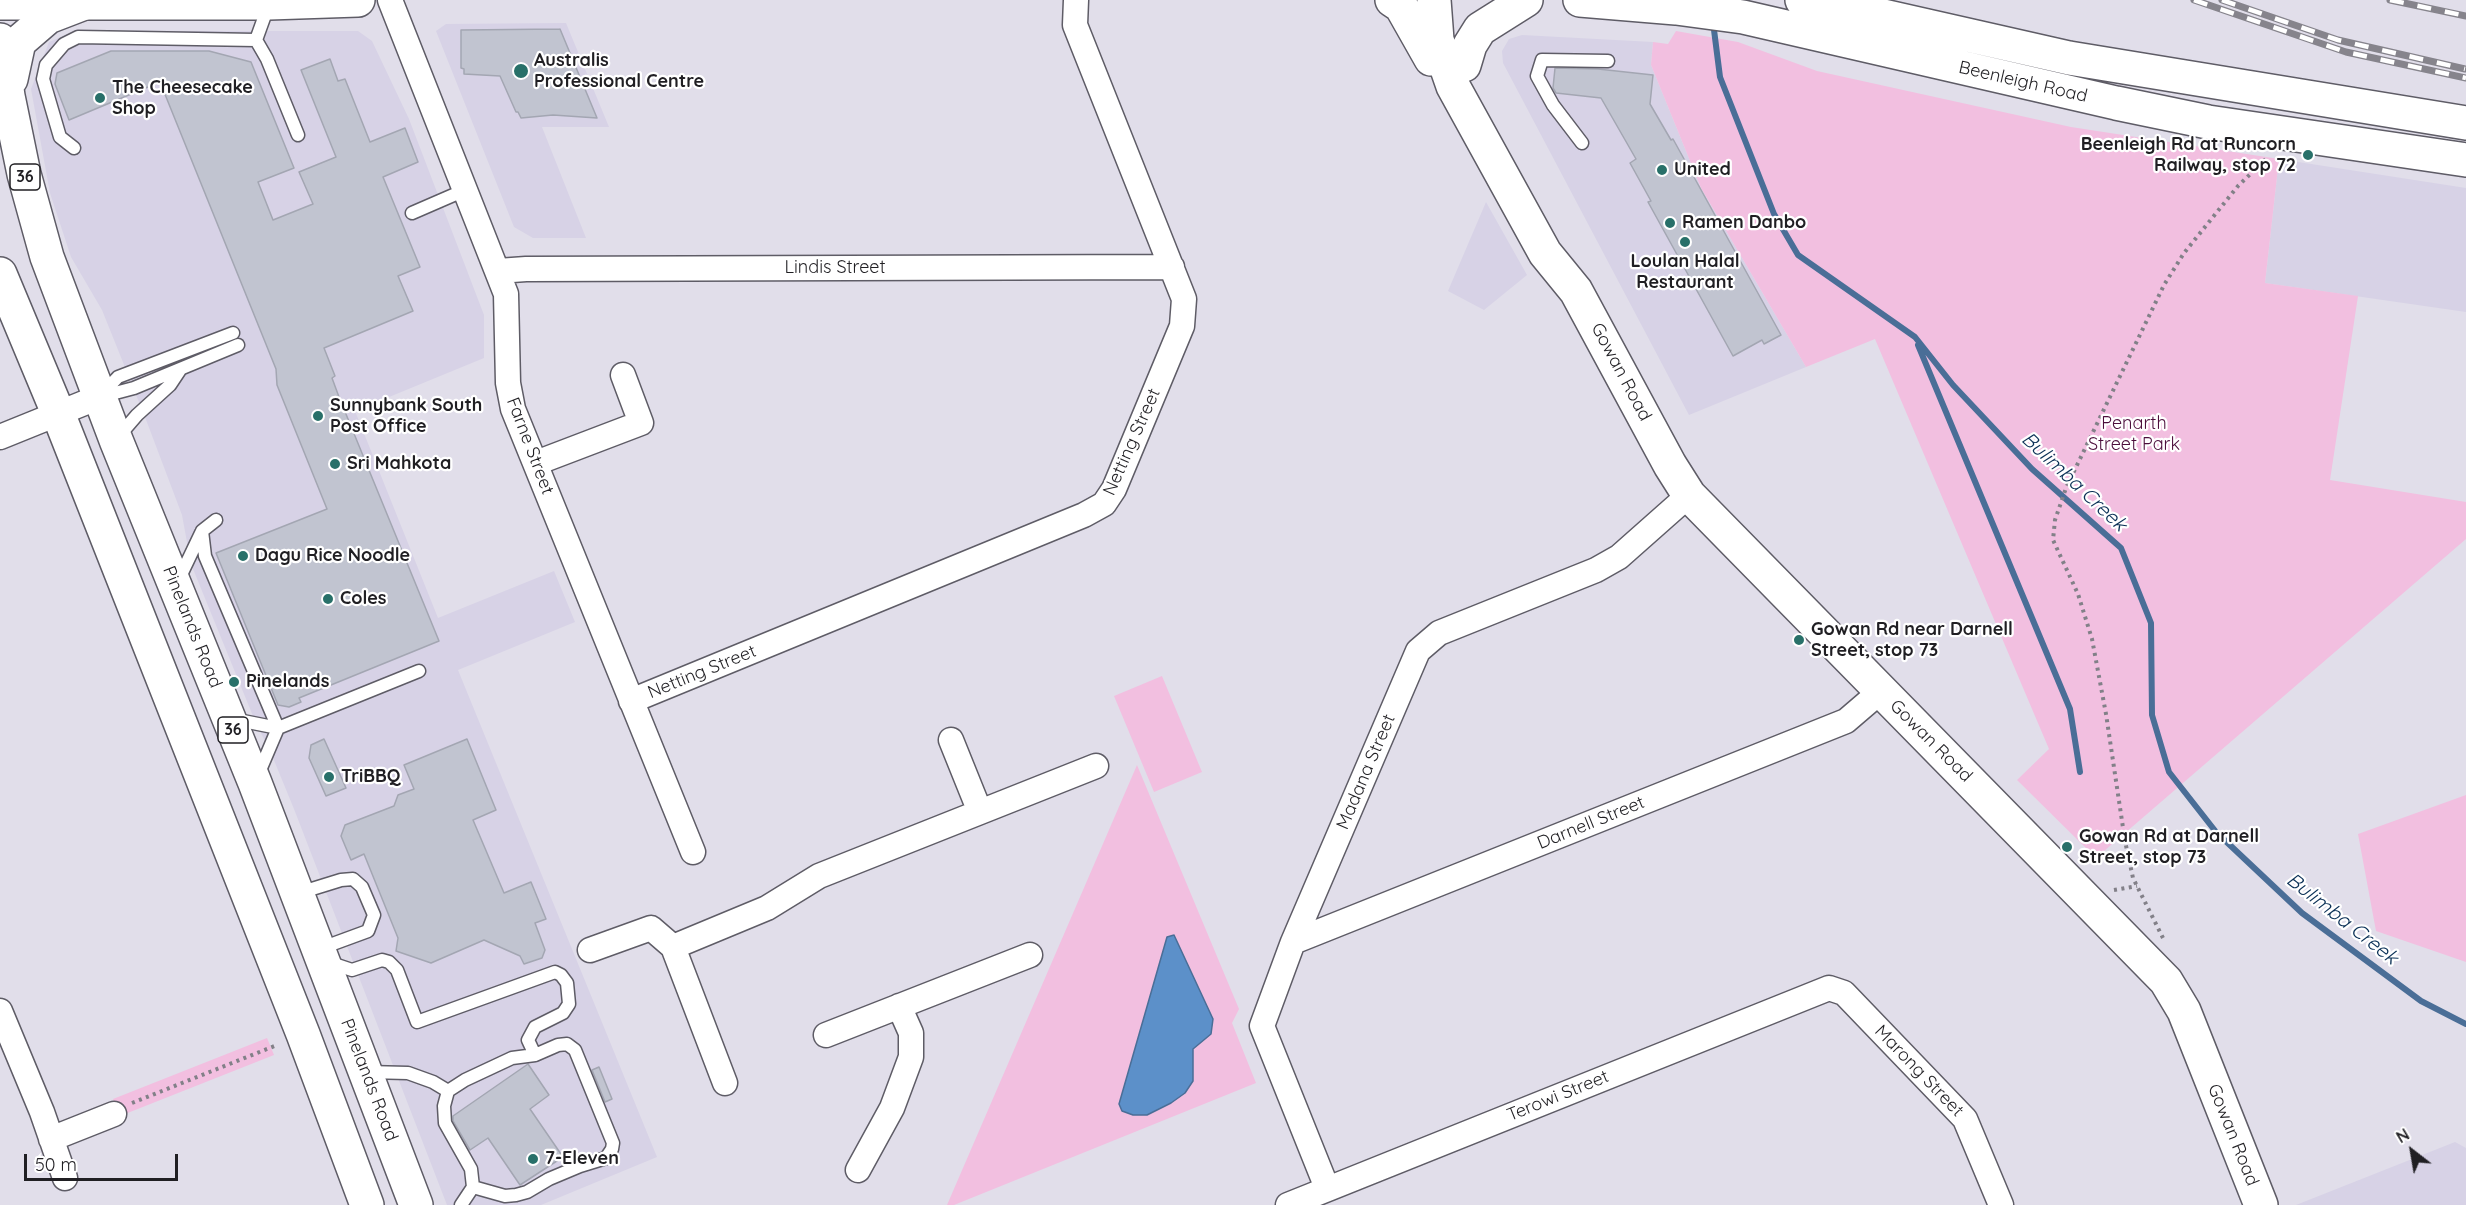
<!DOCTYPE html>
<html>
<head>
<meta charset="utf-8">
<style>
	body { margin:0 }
	#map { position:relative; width:2466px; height:1205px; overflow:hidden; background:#e1deea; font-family:Quicksand,sans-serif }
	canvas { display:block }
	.north { position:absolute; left:2382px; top:1121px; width:60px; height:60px; -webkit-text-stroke:4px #fff; paint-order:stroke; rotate:329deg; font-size:16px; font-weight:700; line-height:24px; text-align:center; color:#201f23 }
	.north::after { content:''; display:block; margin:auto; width:21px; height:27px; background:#201f23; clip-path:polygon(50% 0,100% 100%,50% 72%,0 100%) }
	.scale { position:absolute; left:24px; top:1154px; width:154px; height:27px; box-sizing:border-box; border:3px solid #201f23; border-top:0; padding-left:8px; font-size:18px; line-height:21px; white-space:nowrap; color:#201f23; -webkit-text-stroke:4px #fff; paint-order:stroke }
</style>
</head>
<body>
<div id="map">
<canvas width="2466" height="1205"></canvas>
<div class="north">N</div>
<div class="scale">50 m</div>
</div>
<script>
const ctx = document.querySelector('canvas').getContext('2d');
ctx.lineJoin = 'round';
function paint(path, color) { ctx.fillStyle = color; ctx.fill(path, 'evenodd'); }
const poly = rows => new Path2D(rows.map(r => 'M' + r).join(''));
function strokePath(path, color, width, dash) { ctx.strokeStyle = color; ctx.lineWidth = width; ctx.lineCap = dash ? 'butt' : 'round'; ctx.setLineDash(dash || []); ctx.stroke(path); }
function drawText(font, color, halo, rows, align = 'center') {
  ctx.font = font + ' Quicksand,sans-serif'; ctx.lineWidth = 4.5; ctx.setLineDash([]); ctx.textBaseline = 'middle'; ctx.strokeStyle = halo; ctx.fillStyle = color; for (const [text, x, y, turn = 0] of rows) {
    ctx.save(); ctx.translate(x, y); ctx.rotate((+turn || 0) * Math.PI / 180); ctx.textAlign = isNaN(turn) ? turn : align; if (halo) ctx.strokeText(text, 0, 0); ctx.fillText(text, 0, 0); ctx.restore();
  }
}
paint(poly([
	[566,23,609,127,542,127,586,238,533,238,514,227,436,31,446,24],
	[76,31,358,31,372,41,409,119,484,315,484,358,355,411,438,618,554,571,575,622,458,670,657,1157,541,1205,447,1205,294,809,271,753,255,721,191,564,182,515,145,417,102,310,71,257,50,193,31,89,49,42],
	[1522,35,1653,42,1651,65,1701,188,1806,367,1689,415,1503,63,1502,51,1509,39],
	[2279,159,2466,188,2466,312,2265,283],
	[1486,202,1527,275,1484,310,1448,291],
	[2455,1142,2466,1148,2466,1205,2296,1205]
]), '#d7d2e6');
paint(poly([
	[1676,31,1738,42,1817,71,2071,127,2279,159,2265,283,2358,296,2330,480,2466,502,2466,539,2096,858,2017,780,2049,749,1875,339,1806,367,1701,188,1651,65,1653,42,1668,44],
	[1162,676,1202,772,1154,792,1114,696],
	[1137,765,1239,1009,1232,1023,1256,1083,954,1205,947,1205],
	[2466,795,2466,962,2376,931,2358,834],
	[267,1038,274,1055,120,1116,113,1099]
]), '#f2bfe0');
const water = poly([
	[1174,935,1213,1019,1211,1034,1193,1049,1193,1081,1185,1093,1171,1103,1147,1115,1133,1115,1122,1111,1119,1104,1167,937,1174,935]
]);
paint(water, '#5c90c9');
strokePath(water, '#4a6e97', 1.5);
strokePath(poly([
	[1713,22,1720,77,1774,214,1798,255,1915,337,1953,385,2032,469,2121,548,2151,623,2152,715,2169,772,2216,832,2302,913,2421,1001,2466,1024],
	[1918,345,2070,709,2080,772]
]), '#4a6e97', 6);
const building = poly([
	[560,29,597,118,553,115,521,118,518,112,516,112,500,76,464,74,464,69,461,68,461,30,560,29],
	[111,51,209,51,251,62,294,168,258,182,273,220,313,204,299,172,336,157,301,70,330,59,338,81,345,79,370,142,405,128,418,162,383,177,420,267,398,276,413,311,324,348,335,376,332,378,339,397,439,641,299,698,301,702,289,707,278,705,216,553,327,509,277,385,276,369,160,82,69,120,55,84,57,73,111,51],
	[1555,68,1598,69,1653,75,1650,104,1671,140,1673,139,1781,335,1764,344,1762,340,1733,356,1648,202,1651,201,1630,163,1636,159,1601,98,1556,93,1553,88,1555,68],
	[324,739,346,788,326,796,309,758,311,745,324,739],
	[467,739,496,810,473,820,504,893,531,882,546,919,535,923,545,950,542,958,524,964,520,956,484,940,431,963,396,951,398,938,364,854,351,860,341,836,345,825,394,806,398,795,414,789,404,765,467,739],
	[528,1064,549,1095,530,1109,563,1157,520,1185,488,1138,470,1150,453,1121,453,1116,528,1064],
	[599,1067,612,1099,605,1102,592,1070,599,1067]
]);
paint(building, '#c1c4d0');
strokePath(building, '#a3a6b2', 1.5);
const service = poly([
	[256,40,267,59,298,135],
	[1582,143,1553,105,1537,76,1542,60,1608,61],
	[74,148,60,137,43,79,46,65,64,44,78,37,256,40,269,4],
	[412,213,465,190],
	[102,394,118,377,233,333],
	[100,397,134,388,238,345],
	[118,437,137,415,170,385,180,370],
	[202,531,205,556,278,728,258,775],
	[179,579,202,531,216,520],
	[233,719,278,728,419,671],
	[299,893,341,880,353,879,362,887,374,915,368,931,319,949],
	[328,962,352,970,382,960,389,962,397,970,417,1022,555,972,561,975,567,983,569,1004,563,1013,535,1027,528,1040,535,1055],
	[367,1072,408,1073,433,1082,448,1091],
	[461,1205,473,1187,471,1169,445,1123,444,1106,448,1091,465,1080,512,1058,535,1055,558,1045,567,1044,575,1050,613,1143,612,1149,606,1158,580,1166,549,1179,527,1192,516,1195,505,1196,473,1187]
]);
const minor = poly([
	[390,0,506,294,508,383,513,409,693,852],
	[498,271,526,269,1172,267],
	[0,437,99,397],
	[536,463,641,423,623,375],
	[631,701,1084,515,1104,504,1114,489,1182,326,1184,299,1075,25,1076,0],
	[951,740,980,812],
	[1293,942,1846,721,1881,691],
	[673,947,767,908,819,876,1096,766],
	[590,950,651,928,673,947,725,1083],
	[0,1011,42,1112,65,1178],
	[826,1035,1030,955],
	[51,1139,114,1114],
	[858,1170,892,1108,911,1057,911,1033,899,1006],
	[1327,1188,1262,1026,1293,942,1418,651,1439,633,1596,570,1619,557,1689,495],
	[1288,1205,1829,988,1844,993,1965,1119,2001,1205]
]);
const secondary = poly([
	[1392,0,1401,6,1431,59],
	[1434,0,1437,40,1453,86,1545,253,1576,291,1670,465,1689,495,2166,981,2184,1011,2261,1205],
	[1580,0,1676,8,1743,17,2116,103,2208,122,2466,160],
	[1802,0,1839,6,2069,58,2466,123],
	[0,3,269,3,358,0],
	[1464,65,1470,45,1480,29,1526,0]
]);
const primary = poly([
	[0,40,8,96,24,174,47,257,116,440,255,783,416,1205],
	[11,79,19,42,48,17,87,2],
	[0,274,58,413,303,1034,367,1205]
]);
strokePath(service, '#5e5c66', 15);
strokePath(minor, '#5e5c66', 27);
strokePath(secondary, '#5e5c66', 36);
strokePath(primary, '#5e5c66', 36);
strokePath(poly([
	[2114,890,2137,886],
	[2163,938,2133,878,2125,841,2106,714,2092,639,2078,594,2053,540,2055,520,2066,488,2164,285,2184,253,2238,186,2267,158],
	[132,1103,277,1045]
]), '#828088', 4, [3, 4.5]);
strokePath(service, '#fff', 12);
strokePath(minor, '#fff', 24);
strokePath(secondary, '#fff', 33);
strokePath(primary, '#fff', 33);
const rail = poly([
	[2194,0,2346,52,2466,78],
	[2222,0,2338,40,2465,69],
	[2390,0,2466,16]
]);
strokePath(rail, '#86848c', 7);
strokePath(rail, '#fff', 4.5, [14]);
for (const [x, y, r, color] of [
	[521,71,8,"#287069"],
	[100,98,6,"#287069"],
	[2308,155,6,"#287069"],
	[1662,170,6,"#287069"],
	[1670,223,6,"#287069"],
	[1685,242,6,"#287069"],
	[318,416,6,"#287069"],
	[335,464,6,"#287069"],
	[243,556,6,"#287069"],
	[328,599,6,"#287069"],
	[1799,640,6,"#287069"],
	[234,682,6,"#287069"],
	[329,777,6,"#287069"],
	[2067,847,6,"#287069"],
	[533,1159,6,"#287069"]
]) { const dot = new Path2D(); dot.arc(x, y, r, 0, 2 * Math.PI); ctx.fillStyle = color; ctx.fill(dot); strokePath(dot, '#fff', 2); }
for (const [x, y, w] of [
	[25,177,30],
	[233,730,30]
]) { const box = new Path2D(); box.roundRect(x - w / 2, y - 13, w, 26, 4.5); ctx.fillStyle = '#fff'; ctx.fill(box); strokePath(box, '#201f23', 1.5); }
drawText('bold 16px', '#201f23', null, [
	["36",25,177],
	["36",233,730]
]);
drawText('bold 18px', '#201f23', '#fff', [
	["Australis",534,61],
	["Professional Centre",534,82],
	["The Cheesecake",112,88],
	["Shop",112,109],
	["Beenleigh Rd at Runcorn",2296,145,"right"],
	["Railway, stop 72",2296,166,"right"],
	["United",1674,170],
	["Ramen Danbo",1682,223],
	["Loulan Halal",1685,262,"center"],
	["Restaurant",1685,283,"center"],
	["Sunnybank South",330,406],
	["Post Office",330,427],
	["Sri Mahkota",347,464],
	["Dagu Rice Noodle",255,556],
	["Coles",340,599],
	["Gowan Rd near Darnell",1811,630],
	["Street, stop 73",1811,651],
	["Pinelands",246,682],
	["TriBBQ",341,777],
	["Gowan Rd at Darnell",2079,837],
	["Street, stop 73",2079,858],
	["7-Eleven",545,1159]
], 'left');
drawText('18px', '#201f23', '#fff', [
	["Beenleigh Road",2023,82,13],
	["Lindis Street",835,268],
	["Gowan Road",1621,372,62],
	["Netting Street",1132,442,-66],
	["Farne Street",530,446,69],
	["Pinelands Road",192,627,68],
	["Netting Street",702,672,-22],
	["Gowan Road",1931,741,45],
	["Madana Street",1366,772,-67],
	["Darnell Street",1591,823,-22],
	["Marong Street",1919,1071,46],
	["Pinelands Road",369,1080,69],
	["Terowi Street",1558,1096,-22],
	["Gowan Road",2233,1135,68]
]);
drawText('18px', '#4c0e3c', '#fff', [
	["Penarth",2134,424],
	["Street Park",2134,445]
]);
drawText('italic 20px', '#092f55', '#fff', [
	["Bulimba Creek",2074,482,43],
	["Bulimba Creek",2342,919,38]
]);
</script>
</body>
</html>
